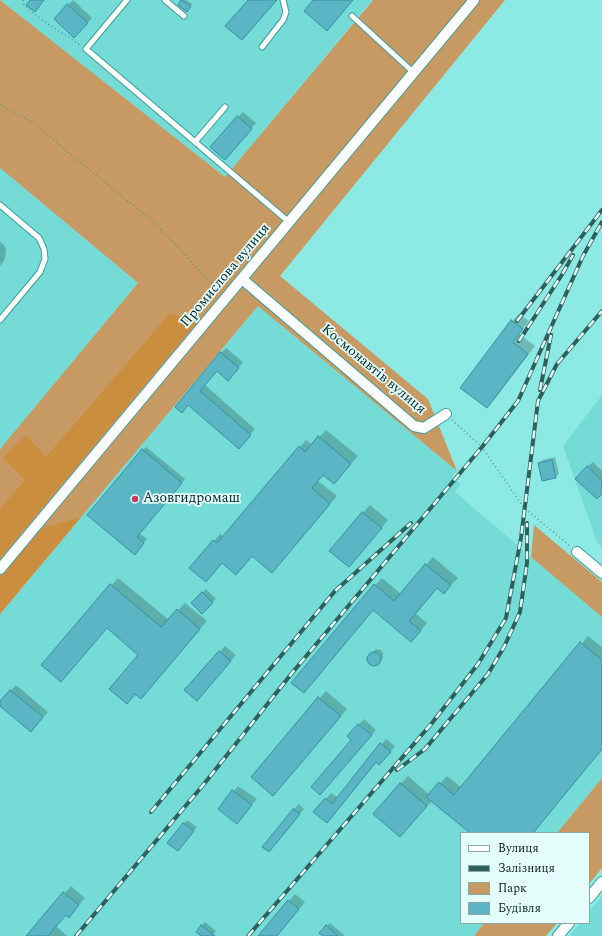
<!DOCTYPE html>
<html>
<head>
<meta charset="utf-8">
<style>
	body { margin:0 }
	#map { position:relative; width:602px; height:936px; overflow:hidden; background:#8de9e4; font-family:Spectral,serif }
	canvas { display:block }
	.legend { position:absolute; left:460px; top:832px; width:130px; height:92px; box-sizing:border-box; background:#e4fefc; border:1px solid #8ba7a5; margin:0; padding:5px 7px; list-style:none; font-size:12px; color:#052423 }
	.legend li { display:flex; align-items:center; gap:8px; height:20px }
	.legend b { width:20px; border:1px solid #8ba7a5 }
</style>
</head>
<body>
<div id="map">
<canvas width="602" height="936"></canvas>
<ul class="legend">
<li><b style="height:5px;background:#fff"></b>Вулиця</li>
<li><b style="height:5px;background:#2e605d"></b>Залізниця</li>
<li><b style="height:11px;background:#c89a63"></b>Парк</li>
<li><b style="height:11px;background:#5bb5c5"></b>Будівля</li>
</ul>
</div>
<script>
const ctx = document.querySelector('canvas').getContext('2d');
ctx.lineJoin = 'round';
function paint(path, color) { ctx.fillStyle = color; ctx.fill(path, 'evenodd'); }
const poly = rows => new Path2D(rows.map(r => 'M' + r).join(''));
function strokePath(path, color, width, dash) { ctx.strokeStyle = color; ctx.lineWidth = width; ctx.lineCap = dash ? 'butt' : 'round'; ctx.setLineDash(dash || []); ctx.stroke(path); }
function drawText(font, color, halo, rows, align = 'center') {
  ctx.font = font + ' Spectral,serif'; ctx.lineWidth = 3.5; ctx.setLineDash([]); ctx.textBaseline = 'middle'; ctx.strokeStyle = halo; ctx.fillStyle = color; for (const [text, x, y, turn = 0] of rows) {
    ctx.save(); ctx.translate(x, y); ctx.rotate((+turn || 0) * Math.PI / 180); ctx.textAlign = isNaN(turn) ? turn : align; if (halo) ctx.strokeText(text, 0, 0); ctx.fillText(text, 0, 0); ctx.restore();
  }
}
paint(poly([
	[1,0,372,0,225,177,35,29],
	[0,168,138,283,0,449],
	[258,306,457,471,452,477,461,484,455,492,602,617,602,778,557,833,461,833,461,923,484,923,474,936,0,936,0,614],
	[602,395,602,547,597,542,563,446],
	[602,896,602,936,569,936,580,923,589,923,589,912]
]), '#75dbd7');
paint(poly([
	[0,0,225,177,373,0,505,0,280,276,428,399,457,471,258,306,0,614,0,449,138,283,0,168],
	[534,525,602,582,602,617,531,557],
	[602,778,602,868,589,884,589,833,557,833],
	[484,923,557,923,546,936,474,936]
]), '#c89a63');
paint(poly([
	[170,313,196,323,0,558,0,509,25,480,3,458,26,435,46,457],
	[81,517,0,614,0,578,42,528]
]), '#ca8e3e');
paint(poly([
	[73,0,92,18,80,31,68,5],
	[183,0,186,0,192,4,187,10,179,5],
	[243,112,256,123,230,154,238,117],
	[0,242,4,245,6,249,5,259,0,266],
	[519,314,529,321,519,334,535,346,494,400,487,407,512,321],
	[226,348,243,362,233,374,217,370,205,385,255,429,244,442,189,404,221,353],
	[326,430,358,456,334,483,324,474,318,481,337,496,272,572,253,555,236,574,214,541,220,534,224,537,306,440,312,445],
	[146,447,185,479,139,533,147,539,138,550,89,515],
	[555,457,559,474,556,477,539,464,542,460],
	[593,462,602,471,602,493,587,467],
	[370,505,388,520,349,566,363,513],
	[433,557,458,578,444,592,438,587,416,614,427,623,418,634,374,609,311,684,375,585,382,578,401,594],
	[118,578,169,620,185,603,207,621,148,690,140,654,107,627,43,665],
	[206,589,216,599,202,612,192,603],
	[588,636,602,647,602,749,533,833,472,833,432,801,407,829,374,814,408,776,430,795,447,776,462,788],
	[225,646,236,655,202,694,186,690],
	[376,649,381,650,383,653,383,658,375,664,371,664,368,660,369,656],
	[16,685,48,712,36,725,0,704,0,703],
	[326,691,347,709,280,787,252,777],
	[364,719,376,730,325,788,353,740,348,736],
	[386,739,395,746,385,758,377,761,332,817,327,822,315,812,331,793,338,798],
	[238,786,257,799,237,823,219,809],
	[299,804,304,809,274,846,294,809],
	[187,820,197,827,181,846,169,842],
	[71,886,85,898,69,916,66,914,56,926,67,936,27,936],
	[295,894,305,902,277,936,259,936],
	[205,922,216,931,212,936,203,936,197,931],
	[330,923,345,936,325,936,327,926]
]), '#0003');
const building = poly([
	[30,0,44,0,35,12,26,5,30,0],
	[181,0,191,6,187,12,178,5,181,0],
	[248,0,277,0,242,40,225,26,248,0],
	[313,0,353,0,327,31,304,11,313,0],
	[67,4,88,23,74,38,54,19,67,4],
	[237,116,252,129,225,160,210,147,237,116],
	[511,320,523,329,513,342,528,354,487,408,460,388,511,320],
	[220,352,239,368,228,381,217,371,200,391,251,435,239,449,188,405,182,413,175,407,220,352],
	[318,436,351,464,334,484,323,475,312,488,330,504,272,573,252,556,236,575,222,563,206,582,189,568,213,540,217,543,299,446,305,452,318,436],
	[142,449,182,483,137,537,144,543,135,555,87,515,142,449],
	[552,460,556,478,542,481,538,463,552,460],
	[587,466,602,481,602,494,597,499,575,479,587,466],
	[362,512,382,528,349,567,329,551,362,512],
	[425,564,451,585,444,594,437,588,409,621,421,631,411,642,373,610,304,693,291,683,374,584,394,601,425,564],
	[110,584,161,627,177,609,200,629,141,699,135,694,127,704,109,689,138,655,107,628,61,682,41,665,110,584],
	[202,592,213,603,202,614,191,603,202,592],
	[580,642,602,660,602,749,533,833,470,833,426,797,439,782,454,795,580,642],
	[219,651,231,661,197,701,184,690,219,651],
	'367 659a7 7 0 1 1 14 0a7 7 0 1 1-14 0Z',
	[10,690,43,717,31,732,0,706,0,701,10,690],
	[318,697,341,716,273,796,251,777,318,697],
	[358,724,372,735,320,795,311,787,351,740,347,736,358,724],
	[380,743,391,752,379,765,376,762,327,823,313,812,325,798,332,804,380,743],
	[400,783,427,806,400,837,373,814,400,783],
	[232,790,252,805,237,824,218,809,232,790],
	[293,809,300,814,269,852,262,847,293,809],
	[183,823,194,831,178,851,167,843,183,823],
	[63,892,79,905,69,918,66,915,48,936,26,936,63,892],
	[288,900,299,909,277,936,258,936,288,900],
	[201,925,215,936,201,936,196,932,201,925],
	[326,925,338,936,323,936,319,933,326,925]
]);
paint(building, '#5bb5c5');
strokePath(building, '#3491a1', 1);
const lane = poly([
	[127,0,86,49,289,222],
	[165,0,184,16],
	[352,16,413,72],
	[262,47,283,20,286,12,283,0],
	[195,142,225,107],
	[0,205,39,238,44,249,45,259,40,272,0,320]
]);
const street = poly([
	[242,279,414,426,424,428,446,414],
	[577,552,602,573],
	[0,569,474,0],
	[589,898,602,882],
	[558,936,569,923]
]);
strokePath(lane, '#3d9c98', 7);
strokePath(street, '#3d9c98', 12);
strokePath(poly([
	[23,0,24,5,42,20,80,45],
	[0,104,5,108,31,121,51,137,70,154,150,219,175,244,219,292],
	[452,420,482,447,524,508,570,546]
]), '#539592', 1.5, [1, 3]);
strokePath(lane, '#fff', 5);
strokePath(street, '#fff', 10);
const rail = poly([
	[517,321,602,210],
	[519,341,563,273,573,255],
	[540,390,551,335],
	[397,770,425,749,488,674,504,647,520,612,527,563,527,523],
	[151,812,335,591,411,523],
	[76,936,204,784,292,673,482,447,518,401,583,256,602,222],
	[248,936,432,723,478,664,506,618,521,538,538,401,557,364,602,311]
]);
strokePath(rail, '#2e605d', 4);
strokePath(rail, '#e4fefc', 2.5, [8]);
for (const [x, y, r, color] of [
	[135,499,4,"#c8385b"]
]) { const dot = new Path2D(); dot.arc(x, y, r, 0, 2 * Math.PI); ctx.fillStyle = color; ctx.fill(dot); strokePath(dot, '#e4fefc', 1.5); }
drawText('14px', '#052423', '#e4fefc', [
	["Промислова вулиця",226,276,-50],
	["Космонавтів вулиця",373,370,40]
]);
drawText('14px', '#052423', '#e4fefc', [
	["Азовгидромаш",143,499]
], 'left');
</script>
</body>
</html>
